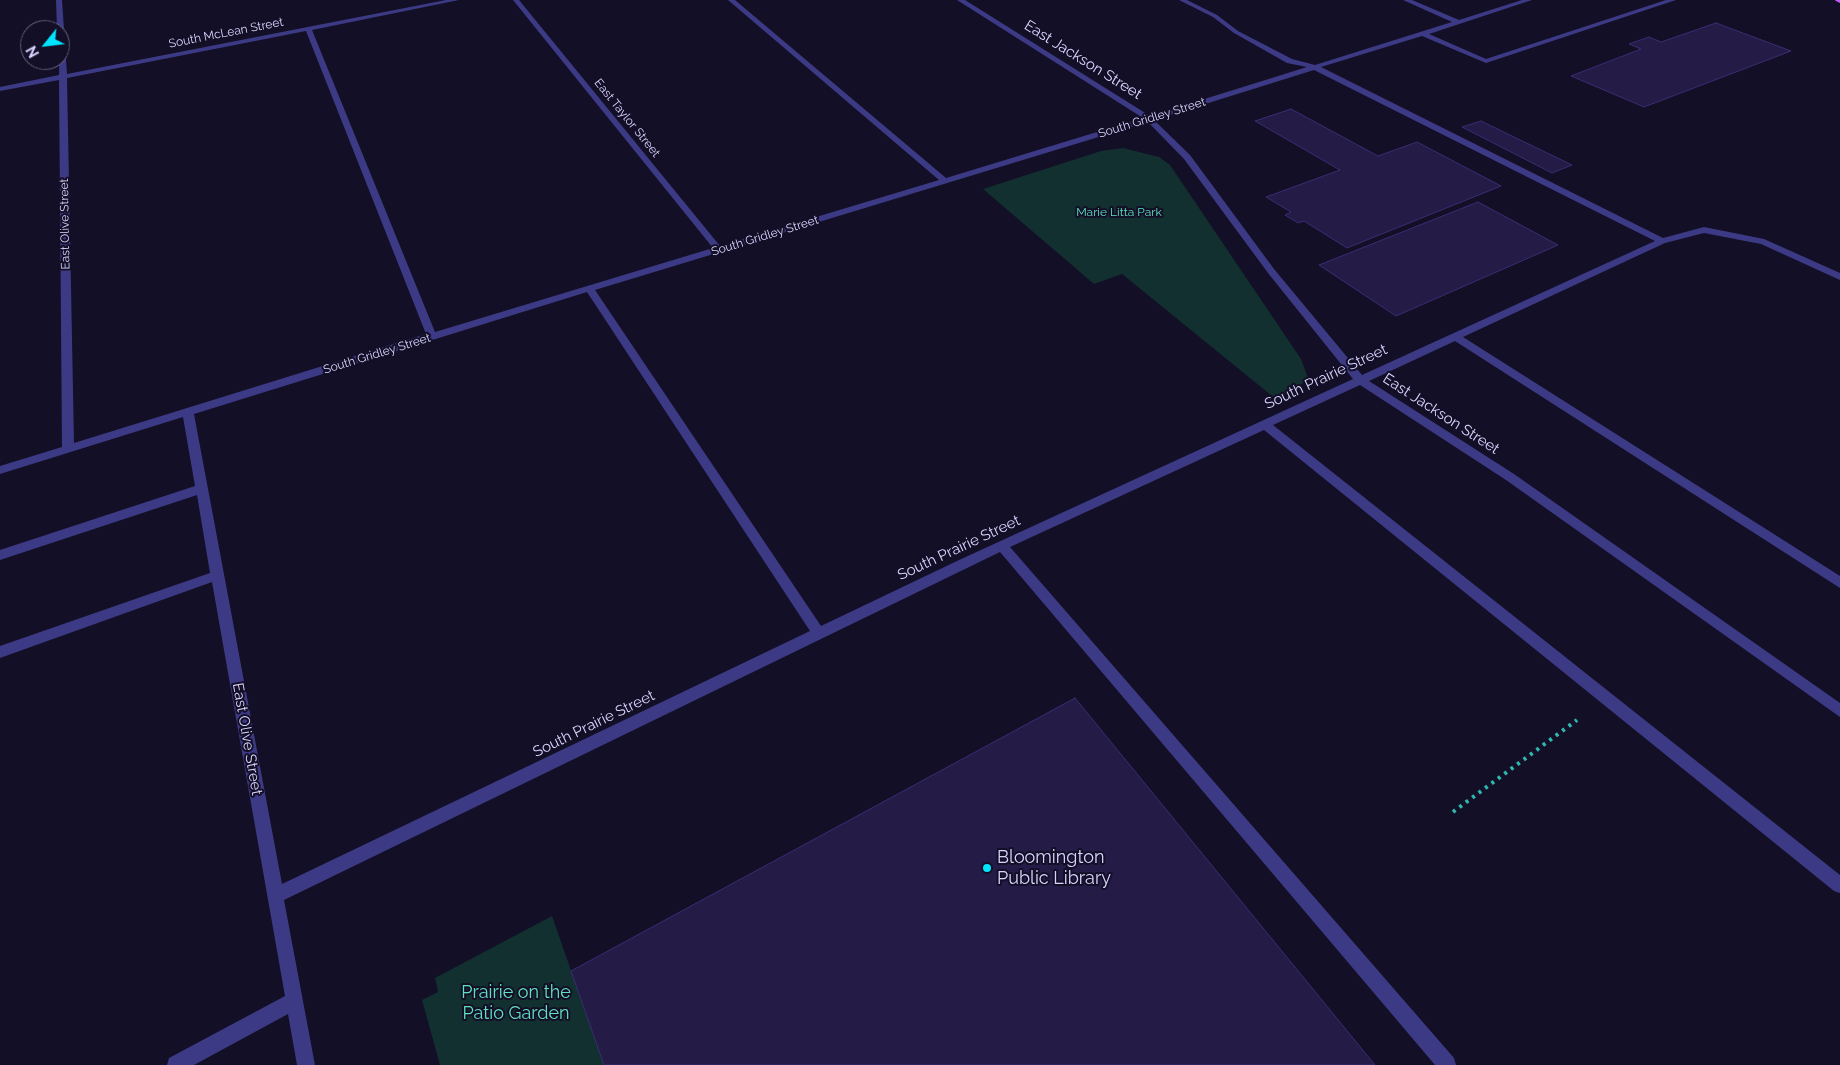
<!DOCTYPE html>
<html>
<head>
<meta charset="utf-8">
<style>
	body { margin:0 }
	#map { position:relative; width:1840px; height:1065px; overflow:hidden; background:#130f26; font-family:Raleway,sans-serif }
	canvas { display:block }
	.north { position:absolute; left:20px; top:20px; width:50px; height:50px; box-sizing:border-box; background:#130f26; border:1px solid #625e7d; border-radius:50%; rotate:241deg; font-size:14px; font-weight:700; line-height:20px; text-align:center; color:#d9d4ff }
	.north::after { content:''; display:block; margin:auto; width:18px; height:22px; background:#00e5ff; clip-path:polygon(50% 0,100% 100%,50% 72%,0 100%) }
</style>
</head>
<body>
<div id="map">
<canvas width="1840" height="1065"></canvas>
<div class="north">N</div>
</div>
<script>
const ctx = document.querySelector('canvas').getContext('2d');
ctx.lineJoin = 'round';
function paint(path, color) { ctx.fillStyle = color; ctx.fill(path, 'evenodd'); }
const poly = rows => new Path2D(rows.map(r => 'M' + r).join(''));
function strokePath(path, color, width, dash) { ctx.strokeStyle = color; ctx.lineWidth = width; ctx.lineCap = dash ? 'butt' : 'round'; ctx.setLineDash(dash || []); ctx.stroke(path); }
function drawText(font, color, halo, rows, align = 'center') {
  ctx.font = font + ' Raleway,sans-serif'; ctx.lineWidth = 4; ctx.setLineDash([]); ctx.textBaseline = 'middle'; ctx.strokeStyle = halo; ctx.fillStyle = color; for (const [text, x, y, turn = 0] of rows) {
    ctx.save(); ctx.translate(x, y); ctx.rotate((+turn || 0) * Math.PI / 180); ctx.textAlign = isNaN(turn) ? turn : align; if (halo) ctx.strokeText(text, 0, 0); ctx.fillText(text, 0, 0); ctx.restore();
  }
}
paint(poly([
	[1123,148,1159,157,1170,165,1301,359,1308,378,1295,390,1277,400,1122,274,1094,284,983,189,1101,151],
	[552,916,604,1065,440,1065,422,1000,438,992,435,978]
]), '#12302f');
const building = poly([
	[1716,23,1791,51,1644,107,1571,76,1641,49,1629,44,1649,37,1661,42,1716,23],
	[1291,109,1378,156,1417,142,1501,186,1347,248,1304,221,1298,223,1285,215,1291,212,1266,197,1340,170,1255,121,1291,109],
	[1481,121,1572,165,1552,173,1462,127,1481,121],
	[1478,202,1558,245,1396,316,1319,265,1478,202],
	[1075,698,1375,1065,604,1065,571,971,1075,698]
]);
paint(building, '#241b47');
strokePath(building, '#3b2d73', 1);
strokePath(poly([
	[1453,812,1577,720]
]), '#2fb8b0', 4, [3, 5]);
paint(poly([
	[56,0,62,0,67,74,446,0,459,0,312,30,435,332,713,248,513,0,519,0,720,246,939,180,728,0,735,0,946,178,1143,118,957,0,965,0,1150,116,1307,67,1287,63,1234,33,1213,17,1179,0,1187,0,1217,15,1238,31,1292,59,1315,65,1452,22,1403,0,1412,0,1459,20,1522,0,1532,0,1429,34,1486,59,1666,0,1676,0,1486,63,1422,36,1321,67,1663,238,1704,227,1764,239,1840,273,1840,280,1761,244,1704,233,1665,243,1463,337,1840,576,1840,588,1455,341,1369,381,1514,474,1840,703,1840,717,1506,480,1360,385,1273,425,1840,875,1840,893,1834,891,1264,430,1010,547,1454,1058,1456,1065,1435,1065,1000,552,284,900,315,1065,297,1065,288,1014,194,1065,167,1065,169,1058,285,996,212,582,0,658,0,646,210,573,197,495,0,560,0,550,195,486,183,417,0,474,0,466,62,447,59,80,0,91,0,87,59,75,60,30,57,30,56,0],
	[306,31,426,334,74,443,67,78,306,31],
	[1314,70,1655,241,1362,375,1274,269,1190,155,1154,120,1314,70],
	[1148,122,1184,159,1268,273,1353,379,957,561,821,626,595,290,1148,122],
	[587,292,810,631,282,884,194,414,587,292]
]), '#3d3a85');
paint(poly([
	[1835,0,1840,0,1840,3,1836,1,1835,0]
]), '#c25bff');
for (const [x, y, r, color] of [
	[987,868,5,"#00e5ff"]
]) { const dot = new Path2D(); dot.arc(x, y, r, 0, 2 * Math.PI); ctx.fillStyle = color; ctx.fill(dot); strokePath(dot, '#130f26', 2); }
drawText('12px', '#d9d4ff', '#130f26', [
	["South McLean Street",226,33,-11],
	["East Taylor Street",627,118,51],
	["South Gridley Street",1152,118,-17],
	["East Olive Street",65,224,-91],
	["South Gridley Street",765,236,-17],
	["South Gridley Street",377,354,-17]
]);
drawText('12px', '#5fe0c0', '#130f26', [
	["Marie Litta Park",1119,212]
]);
drawText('15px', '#d9d4ff', '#130f26', [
	["East Jackson Street",1083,60,32],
	["South Prairie Street",1326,377,-25],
	["East Jackson Street",1441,414,33],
	["South Prairie Street",959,548,-25],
	["South Prairie Street",594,724,-26],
	["East Olive Street",247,739,80]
]);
drawText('18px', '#d9d4ff', '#130f26', [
	["Bloomington",997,858],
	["Public Library",997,879]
], 'left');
drawText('18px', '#5fe0c0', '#130f26', [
	["Prairie on the",516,993],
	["Patio Garden",516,1014]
]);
</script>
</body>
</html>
